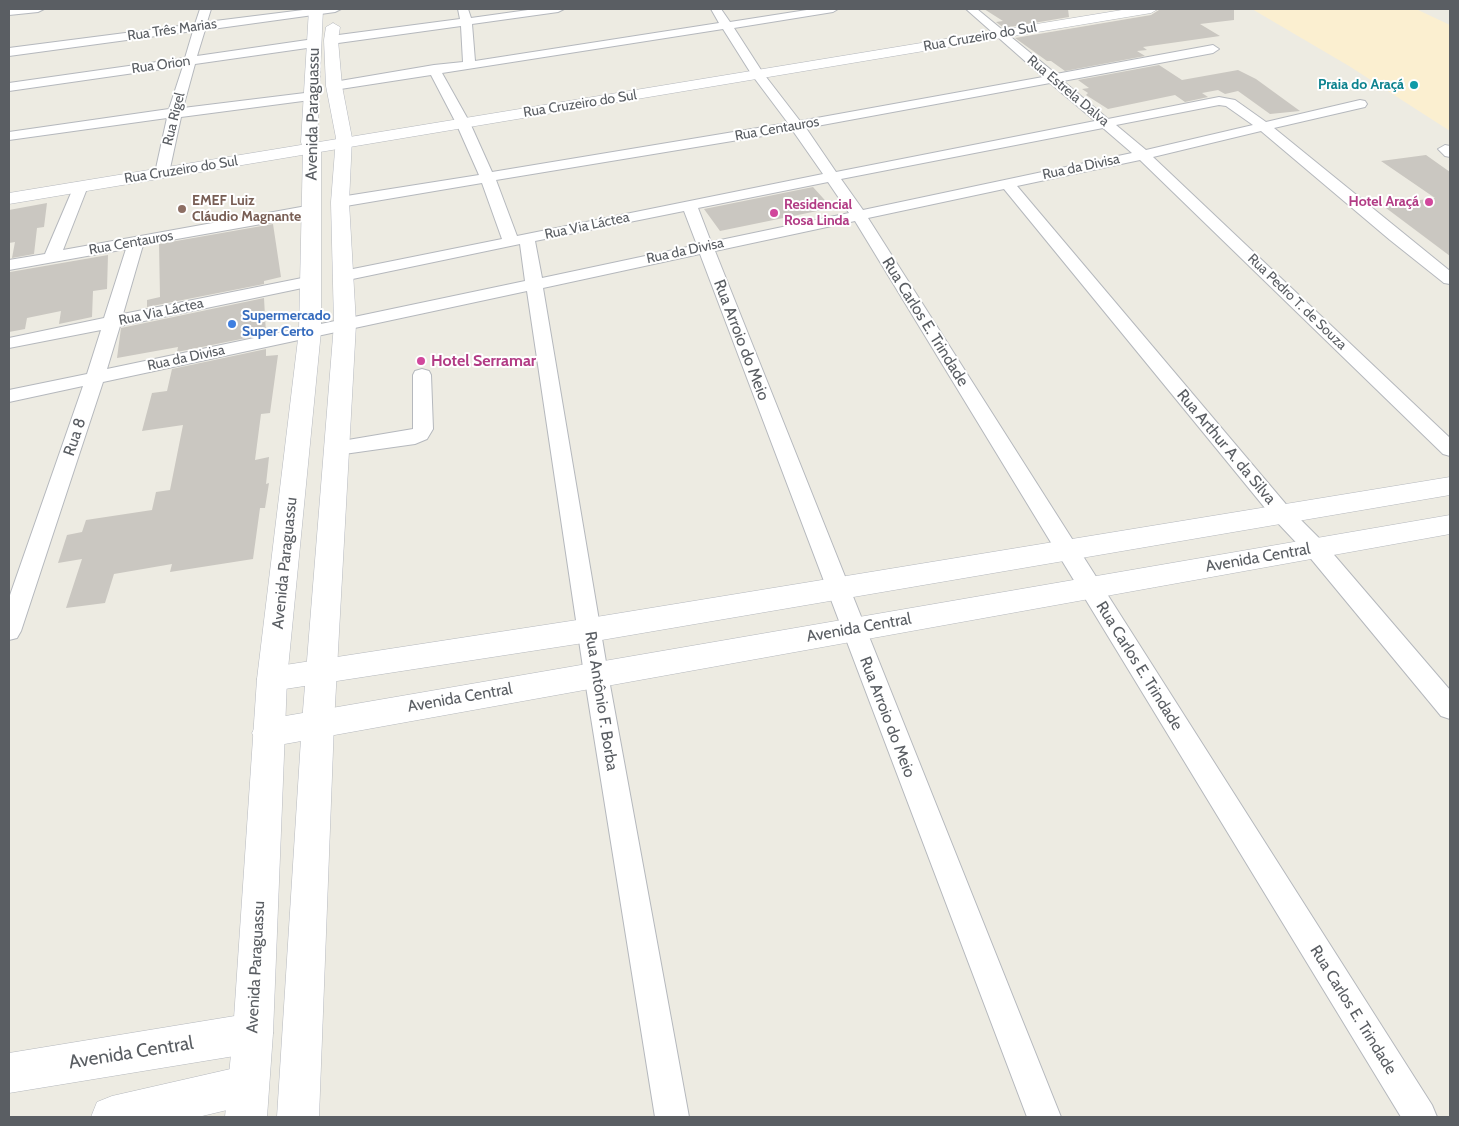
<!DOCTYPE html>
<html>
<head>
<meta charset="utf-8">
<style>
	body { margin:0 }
	#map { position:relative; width:1459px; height:1126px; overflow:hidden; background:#edebe2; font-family:Cabin,sans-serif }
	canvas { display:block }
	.frame { position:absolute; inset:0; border:10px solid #5a5e63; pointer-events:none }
</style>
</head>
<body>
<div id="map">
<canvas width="1459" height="1126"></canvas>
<div class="frame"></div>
</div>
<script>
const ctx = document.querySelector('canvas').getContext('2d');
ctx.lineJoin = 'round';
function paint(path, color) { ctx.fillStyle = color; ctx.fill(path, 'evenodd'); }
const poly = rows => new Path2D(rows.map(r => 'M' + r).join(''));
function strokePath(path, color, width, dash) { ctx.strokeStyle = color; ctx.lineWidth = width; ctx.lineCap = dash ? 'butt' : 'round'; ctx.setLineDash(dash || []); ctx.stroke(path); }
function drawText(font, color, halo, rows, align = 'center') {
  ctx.font = font + ' Cabin,sans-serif'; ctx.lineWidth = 4; ctx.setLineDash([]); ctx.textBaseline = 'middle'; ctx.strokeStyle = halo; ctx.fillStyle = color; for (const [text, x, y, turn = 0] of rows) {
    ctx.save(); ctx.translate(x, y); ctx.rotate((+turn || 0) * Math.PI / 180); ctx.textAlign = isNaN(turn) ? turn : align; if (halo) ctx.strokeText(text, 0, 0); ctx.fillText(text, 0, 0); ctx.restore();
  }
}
paint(poly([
	[1252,9,1416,9,1450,25,1450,131,1349,66]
]), '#fbefd0');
paint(poly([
	[984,9,1068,9,1069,17,1004,28,996,22,1003,21],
	[1172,9,1234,9,1234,20,1200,24,1220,36,1143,47,1147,50,1137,51,1145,56,1065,71,1051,61,1047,61,1015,38,1151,15,1159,10],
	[1159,65,1182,80,1238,70,1256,79,1300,111,1270,114,1238,91,1225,94,1218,90,1202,93,1208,97,1185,102,1175,95,1108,109,1086,95,1088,93,1082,89,1089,88,1078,80],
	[1426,155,1450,172,1450,256,1382,205,1435,198,1381,161],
	[813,187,832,208,720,231,704,209],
	[47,203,44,227,37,228,34,254,12,258,15,242,9,243,9,210],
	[273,224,281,277,264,281,264,284,147,307,147,300,160,297,159,244],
	[108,255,107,289,93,291,92,317,59,324,61,311,27,318,25,329,9,332,10,272],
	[264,298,266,334,177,352,178,347,117,358,121,328],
	[266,349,266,356,278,355,270,413,261,414,255,460,269,457,266,484,269,483,265,508,260,508,253,559,170,572,172,564,114,574,105,603,66,608,82,559,58,563,67,535,82,532,86,520,152,510,156,492,170,490,183,425,142,431,152,393,167,391,172,369]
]), '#cac7c1');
const minor = poly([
	[9,9,44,9,38,12,9,15,9,9],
	[200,9,211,9,207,22,311,9,341,9,335,12,205,30,197,56,314,39,320,43,314,47,195,64,183,108,313,92,319,96,318,99,181,117,169,173,167,176,162,177,157,176,155,173,167,118,9,140,9,132,169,109,183,66,9,91,9,83,185,58,193,31,9,56,9,48,195,24,200,9],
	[458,9,468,9,471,18,535,9,564,9,558,12,472,24,475,61,719,23,711,9,721,9,730,22,813,9,838,9,833,12,734,28,763,73,800,121,1043,77,966,9,977,9,1056,74,1213,45,1219,49,1213,53,1063,81,1108,119,1219,97,1235,100,1266,122,1360,100,1365,101,1367,104,1365,107,1274,128,1450,271,1450,284,1444,283,1390,240,1261,131,1153,157,1450,438,1450,456,1443,454,1140,160,1017,186,1290,509,1323,542,1450,690,1450,719,1441,716,1307,554,1274,519,1004,189,868,218,1432,1105,1437,1117,1401,1117,855,221,715,251,1061,1117,1027,1117,700,254,543,288,608,674,689,1117,655,1117,584,674,527,291,103,382,21,631,17,638,9,640,9,598,83,386,9,402,9,390,87,374,101,330,9,348,9,338,104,318,126,249,9,270,9,260,45,254,74,186,76,183,81,182,86,183,88,186,63,250,312,205,317,207,320,210,317,213,312,215,143,245,123,314,312,276,318,277,320,281,318,285,312,286,120,326,107,369,525,281,520,244,343,281,337,280,335,276,337,272,343,271,502,239,482,183,340,207,335,205,332,202,335,199,340,197,479,175,456,123,431,75,334,90,328,86,334,82,434,65,463,62,461,26,331,44,325,40,331,36,460,19,458,9],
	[723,29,752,75,788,123,492,172,470,123,442,73,723,29],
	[1050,83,1095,121,836,172,806,128,1050,83],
	[1219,105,1226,106,1253,125,1146,150,1116,125,1219,105],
	[1103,128,1132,153,863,210,841,179,1103,128],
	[793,131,823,174,517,236,496,180,793,131],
	[828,182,849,213,711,242,698,208,828,182],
	[684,211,697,245,542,278,535,241,684,211],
	[1445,145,1450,146,1450,157,1445,156,1438,149,1445,145],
	[422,369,429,371,431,375,433,429,427,439,415,444,337,455,330,453,327,448,330,443,413,429,413,375,415,371,422,369]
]);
const tertiary = poly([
	[1128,9,1158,9,1151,13,9,204,9,193,1128,9],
	[1450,477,1450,495,590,642,272,691,261,688,257,679,261,670,272,667,590,618,1450,477],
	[1450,515,1450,534,268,747,257,743,252,733,257,723,268,719,1450,515],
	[253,1013,267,1019,273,1033,267,1047,253,1053,9,1093,9,1053,253,1013],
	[248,1065,262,1071,268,1085,262,1099,248,1105,198,1117,91,1117,97,1102,112,1096,248,1065]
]);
const secondary = poly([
	[309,9,323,9,317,142,321,149,321,331,287,679,273,1033,267,1117,225,1117,233,1033,257,679,299,331,303,149,301,142,309,9],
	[333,23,340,27,338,40,342,86,352,138,349,202,356,324,334,723,319,1117,277,1117,302,723,334,324,331,202,336,138,326,86,324,40,326,27,333,23]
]);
strokePath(minor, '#b5b8bd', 2);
strokePath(tertiary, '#b5b8bd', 1);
strokePath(secondary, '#b6b9bf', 1);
paint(minor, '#fff');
paint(tertiary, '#fff');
paint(secondary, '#fff');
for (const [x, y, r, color] of [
	[1414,85,5,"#0f9aa8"],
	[1429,202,5,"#d1479c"],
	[182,209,5,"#8d6e63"],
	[774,213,5,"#d1479c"],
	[232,324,5,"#3f7fe0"],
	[421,361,5,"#d1479c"]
]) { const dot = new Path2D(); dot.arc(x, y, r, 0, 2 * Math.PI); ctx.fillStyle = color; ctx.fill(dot); strokePath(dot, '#fff', 2); }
drawText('14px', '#5a5e63', '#fff', [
	["Rua Três Marias",172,30,-8],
	["Rua Cruzeiro do Sul",980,37,-10],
	["Rua Orion",161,65,-8],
	["Rua Estrela Dalva",1068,91,40],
	["Rua Cruzeiro do Sul",580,104,-9],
	["Rua Rigel",174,119,-76],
	["Rua Centauros",777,129,-10],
	["Rua da Divisa",1081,167,-12],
	["Rua Cruzeiro do Sul",181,170,-9],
	["Rua Via Láctea",587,226,-12],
	["Rua Centauros",131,243,-10],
	["Rua da Divisa",685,251,-12],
	["Rua Pedro T. de Souza",1297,302,44],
	["Rua Via Láctea",161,312,-12],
	["Rua da Divisa",186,358,-12]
]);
drawText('bold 14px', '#0d838f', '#fff', [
	["Praia do Araçá",1404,85]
], 'right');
drawText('bold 14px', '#785e54', '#fff', [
	["EMEF Luiz",192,201],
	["Cláudio Magnante",192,217]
], 'left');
drawText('bold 14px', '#b23c85', '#fff', [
	["Hotel Araçá",1419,202],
	["Residencial",784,205,"left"],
	["Rosa Linda",784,221,"left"]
], 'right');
drawText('bold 14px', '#366cbe', '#fff', [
	["Supermercado",242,316],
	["Super Certo",242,332]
], 'left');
drawText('16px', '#5a5e63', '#fff', [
	["Avenida Paraguassu",313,114,-89],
	["Rua Carlos E. Trindade",925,322,58],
	["Rua Arroio do Meio",741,340,69],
	["Rua 8",75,437,-71],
	["Rua Arthur A. da Silva",1226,447,50],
	["Avenida Central",1258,558,-10],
	["Avenida Paraguassu",285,563,-84],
	["Avenida Central",859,628,-10],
	["Rua Carlos E. Trindade",1139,666,58],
	["Avenida Central",460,698,-10],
	["Rua Antônio F. Borba",601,701,81],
	["Rua Arroio do Meio",887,717,69],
	["Avenida Paraguassu",256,967,-87],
	["Rua Carlos E. Trindade",1353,1010,58]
]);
drawText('bold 16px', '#b23c85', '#fff', [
	["Hotel Serramar",431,361]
], 'left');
drawText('19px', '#5a5e63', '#fff', [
	["Avenida Central",131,1053,-9]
]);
</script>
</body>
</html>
